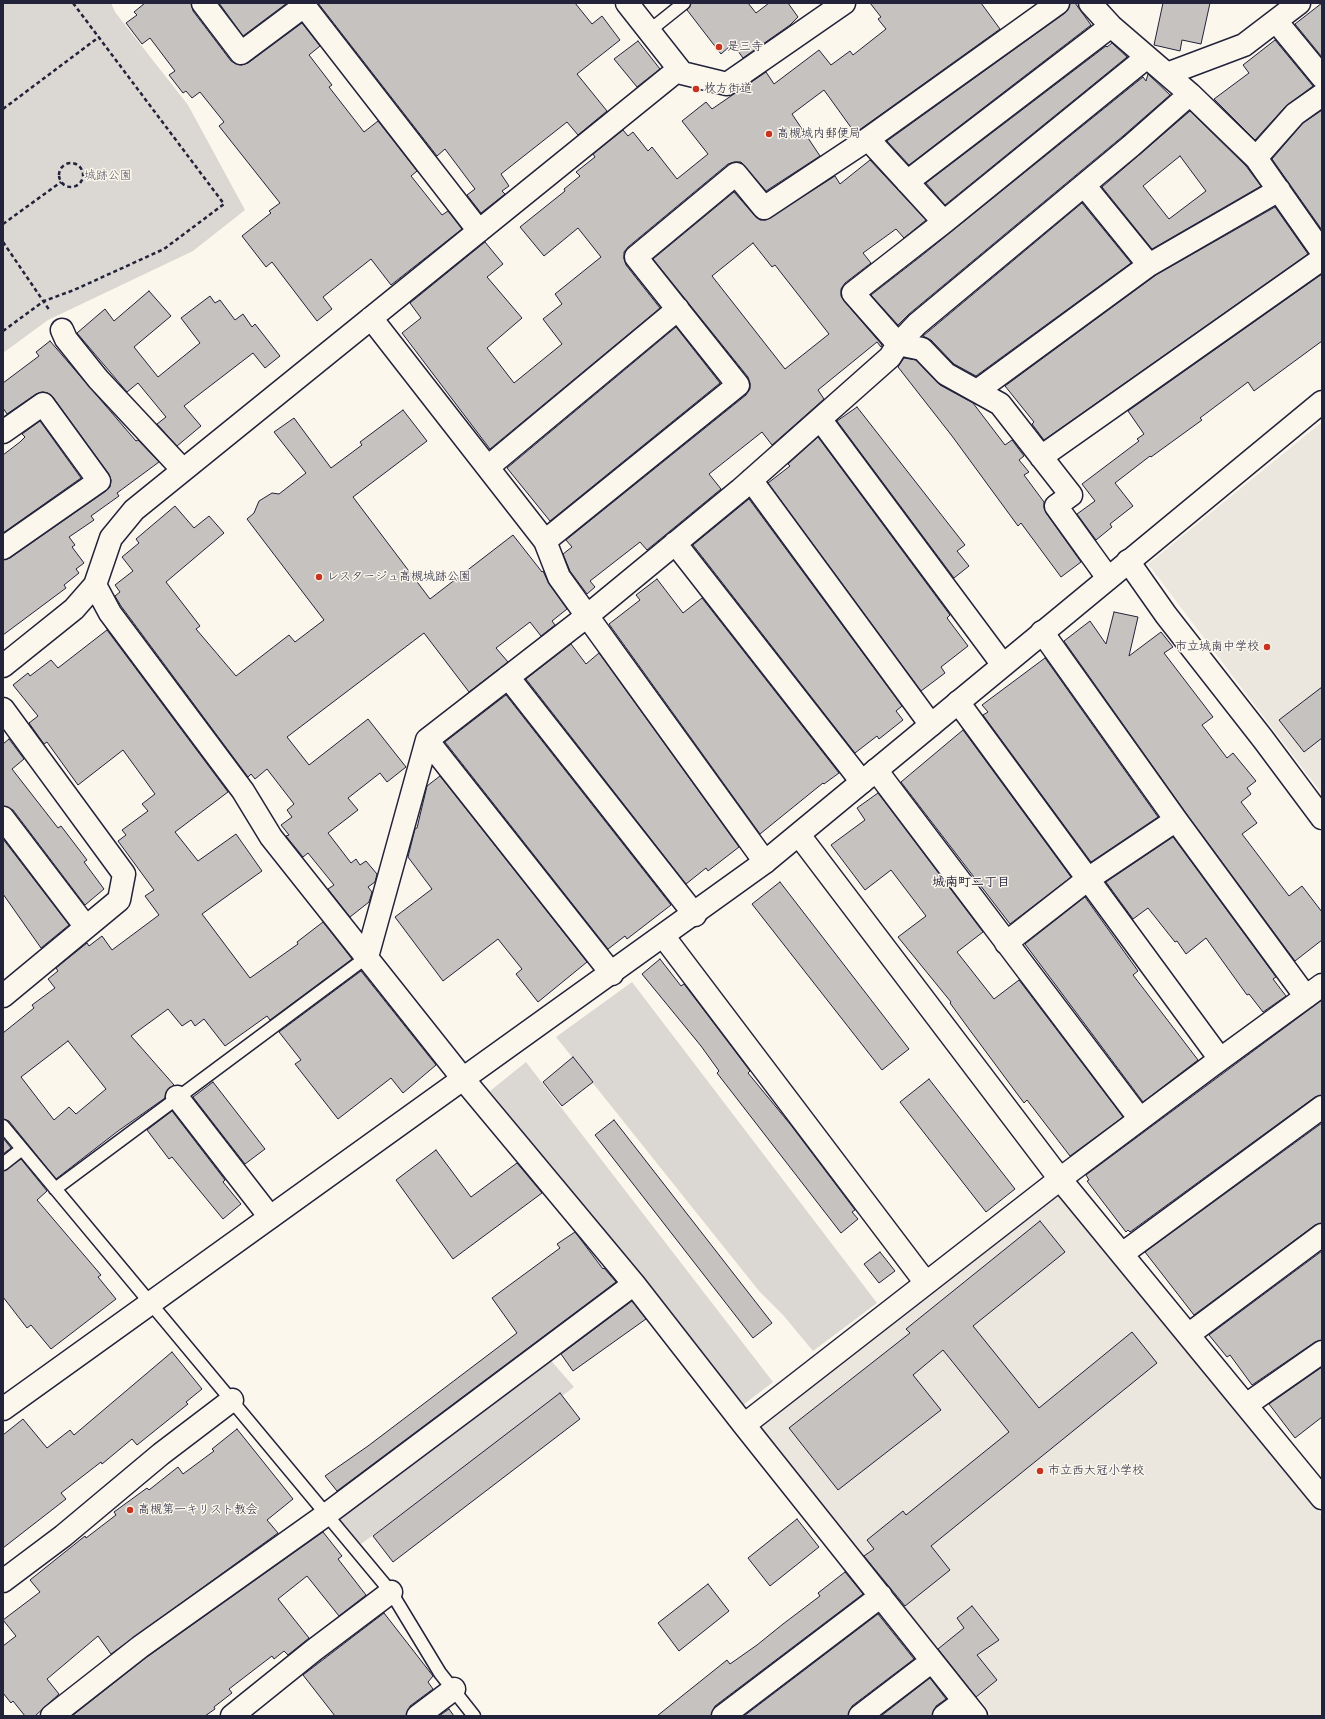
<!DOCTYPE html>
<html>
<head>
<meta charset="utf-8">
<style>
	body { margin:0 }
	#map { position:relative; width:1325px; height:1719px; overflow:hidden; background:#fbf7ec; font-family:"Shantell Sans",sans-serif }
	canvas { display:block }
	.frame { position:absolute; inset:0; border:4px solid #22223b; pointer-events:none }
</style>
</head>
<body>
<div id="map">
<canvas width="1325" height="1719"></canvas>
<div class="frame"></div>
</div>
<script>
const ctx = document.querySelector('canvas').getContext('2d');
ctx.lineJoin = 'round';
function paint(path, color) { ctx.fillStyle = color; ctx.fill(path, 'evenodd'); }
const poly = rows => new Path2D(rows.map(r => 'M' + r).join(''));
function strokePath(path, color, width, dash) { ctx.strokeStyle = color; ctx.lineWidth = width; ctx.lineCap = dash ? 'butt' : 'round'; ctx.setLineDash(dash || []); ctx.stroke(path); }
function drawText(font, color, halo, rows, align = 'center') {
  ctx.font = font + ' "Shantell Sans","Klee One",sans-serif'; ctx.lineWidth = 3; ctx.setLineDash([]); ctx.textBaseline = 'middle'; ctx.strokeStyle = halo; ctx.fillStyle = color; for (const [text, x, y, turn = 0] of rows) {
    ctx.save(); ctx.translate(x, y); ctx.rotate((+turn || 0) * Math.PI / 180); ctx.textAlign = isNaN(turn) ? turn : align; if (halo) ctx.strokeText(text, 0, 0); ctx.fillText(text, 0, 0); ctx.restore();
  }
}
paint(poly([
	[1322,422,1322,794,1148,564],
	[1059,1194,1322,1515,1322,1716,992,1716,974,1691,858,1552,760,1426]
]), '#ebe7df');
paint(poly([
	[3,3,111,3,115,12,188,105,245,210,193,251,48,320,3,353],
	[632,982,877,1303,813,1351,783,1315,759,1291,556,1037],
	[526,1062,773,1382,743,1405,490,1091],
	[547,1356,574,1387,361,1544,336,1515]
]), '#dbd8d3');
const building = poly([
	[145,3,191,3,193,11,231,61,236,64,242,65,248,63,302,23,320,46,309,55,332,85,329,87,364,132,378,121,417,171,411,176,442,215,448,211,462,229,391,285,371,259,323,297,332,309,317,321,272,262,266,267,242,236,271,213,269,211,280,203,219,126,224,122,200,92,192,98,186,91,183,93,169,75,175,71,150,38,142,44,126,23,137,15,134,12,145,3],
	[219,3,287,3,243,36,219,3],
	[318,3,575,3,592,24,602,16,620,40,577,74,607,111,578,135,567,122,501,174,509,186,502,191,505,194,481,213,467,195,475,189,445,149,437,156,318,3],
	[691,3,748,3,756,13,769,3,788,3,798,17,790,25,743,58,735,47,731,50,729,47,721,54,687,10,691,3],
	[870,3,981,3,1000,29,855,133,824,90,792,114,820,156,766,191,741,162,734,162,728,164,628,247,624,252,624,259,626,265,660,308,490,449,402,333,421,318,410,303,485,242,503,264,487,277,522,318,487,348,514,383,562,344,543,319,562,304,555,294,601,257,578,228,544,256,520,227,565,191,564,189,580,176,576,172,595,157,593,154,623,130,628,136,633,132,648,151,652,147,677,179,708,154,682,121,706,102,712,109,766,72,774,84,819,50,831,65,850,51,853,55,886,29,878,19,881,17,870,3],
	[1070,3,1075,3,1091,25,909,165,887,141,1065,13,1069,8,1070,3],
	[1163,3,1210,3,1201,44,1182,40,1180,51,1154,45,1163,3],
	[1322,3,1322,57,1295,24,1322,3],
	[1275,40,1313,86,1286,106,1255,140,1214,99,1249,73,1243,65,1275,40],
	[638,41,660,69,637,87,614,59,638,41],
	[1112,43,1127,57,945,205,926,183,1106,46,1107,47,1112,43],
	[1148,74,1170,95,1123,136,909,314,898,325,871,295,920,257,1143,77,1146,81,1148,74],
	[1322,110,1322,230,1272,159,1303,123,1322,110],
	[1190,111,1246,166,1261,186,1152,249,1102,187,1190,111],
	[1180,156,1206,191,1169,219,1143,186,1180,156],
	[870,160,926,220,904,238,896,229,863,253,871,263,845,283,841,289,841,296,844,301,882,345,881,347,877,342,818,390,824,399,772,445,762,432,709,474,721,489,647,550,640,542,590,581,595,587,587,594,570,571,563,554,572,547,566,540,746,395,750,389,750,383,748,377,653,259,734,192,755,216,760,220,766,220,835,176,840,184,870,160],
	[753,243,772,267,775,265,829,334,785,369,712,276,753,243],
	[1082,203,1131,263,976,376,954,364,931,340,923,336,1082,203],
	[1275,207,1308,254,1044,440,1032,424,1034,422,1005,386,1156,275,1275,207],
	[1322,274,1322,341,1254,391,1248,382,1200,418,1202,420,1151,457,1150,456,1115,483,1133,506,1110,524,1112,527,1096,540,1077,514,1095,501,1082,484,1139,441,1137,439,1144,434,1128,411,1322,274],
	[149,291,171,316,134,347,158,377,200,343,181,318,210,296,215,303,220,300,235,320,243,314,252,327,255,324,280,356,265,368,253,353,184,406,201,426,177,446,157,424,166,417,138,383,127,392,77,333,105,309,114,321,149,291],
	[676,327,720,383,550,521,507,468,676,327],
	[50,341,136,441,138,440,159,462,117,493,119,496,91,516,94,520,69,537,75,545,72,547,84,563,76,569,79,573,64,585,66,588,3,635,3,560,10,558,106,491,110,487,111,480,109,474,53,397,48,393,42,392,36,394,7,414,3,408,3,383,39,356,36,352,50,341],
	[904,358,916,360,940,385,973,403,1005,445,1012,440,1024,456,1019,460,1029,472,1024,475,1044,502,1044,508,1046,513,1081,562,1061,577,1021,523,1018,526,952,436,898,367,904,358],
	[857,407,965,545,957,551,969,566,954,578,837,421,857,407],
	[403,410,427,441,353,497,430,599,513,535,542,572,543,571,549,584,567,609,552,621,555,625,541,636,530,622,496,648,508,662,469,692,424,633,287,737,309,765,368,719,406,767,387,782,380,773,348,798,358,810,328,833,351,863,356,859,360,865,366,861,377,874,375,882,368,887,372,892,369,902,350,917,328,889,334,885,308,853,303,857,286,836,289,835,281,825,292,817,287,810,294,804,267,769,255,779,251,774,248,777,121,606,115,596,120,592,115,585,133,571,122,557,139,543,136,539,175,506,194,528,209,516,224,533,166,582,200,626,196,629,236,676,289,635,295,642,324,620,247,519,254,513,259,501,272,493,279,494,306,473,274,432,294,418,331,468,362,445,360,442,403,410],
	[40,421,81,478,3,533,3,455,20,442,25,437,22,434,40,421],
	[818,437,950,615,947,618,968,646,941,667,945,673,921,691,768,483,790,466,788,464,818,437],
	[749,499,902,706,896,711,903,720,879,739,877,736,855,753,693,545,749,499],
	[657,579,683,613,702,598,839,773,824,784,823,783,760,834,609,624,640,600,636,595,657,579],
	[1114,612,1138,617,1129,656,1161,632,1173,647,1164,653,1213,717,1202,725,1227,758,1233,753,1256,781,1247,788,1251,794,1241,802,1257,823,1242,834,1289,896,1302,886,1322,912,1322,940,1295,961,1186,813,1064,641,1090,621,1106,644,1114,612],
	[107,630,228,792,175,832,198,861,236,834,262,871,202,914,250,978,298,944,297,942,323,922,352,959,270,1020,267,1016,225,1046,204,1019,195,1026,191,1020,182,1026,168,1009,131,1036,174,1085,166,1092,165,1098,118,1131,56,1179,9,1121,3,1119,3,1033,34,1008,32,1005,55,988,48,979,58,971,56,968,87,943,89,946,102,936,112,950,159,915,145,896,154,890,118,841,126,835,122,830,148,811,142,804,155,794,123,750,78,785,47,742,44,744,29,723,38,716,13,685,28,673,30,676,51,660,58,668,107,630],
	[68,1041,106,1089,76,1114,69,1107,54,1120,21,1077,68,1041],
	[571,644,586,664,599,653,739,847,708,871,706,868,686,884,526,679,571,644],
	[1045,658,1158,817,1091,862,983,715,988,712,982,705,1045,658],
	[1322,687,1322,738,1304,752,1279,720,1322,687],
	[506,695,671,905,627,939,625,936,608,949,445,742,506,695],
	[963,730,1071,877,1010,924,901,782,963,730],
	[9,739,24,759,12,769,58,828,61,826,87,860,84,862,104,889,85,905,13,810,3,806,3,744,9,739],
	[440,776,587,962,538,1002,516,974,522,969,498,939,443,981,395,917,432,889,408,857,415,829,417,828,427,786,440,776],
	[878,793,983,932,957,952,994,999,1019,980,1123,1117,1070,1156,1027,1100,1024,1103,969,1029,950,1003,951,1002,898,937,926,916,891,870,865,890,831,845,865,820,857,808,878,793],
	[1173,837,1276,977,1273,979,1286,996,1263,1012,1249,994,1247,995,1206,938,1186,954,1177,941,1175,942,1148,908,1133,919,1106,882,1173,837],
	[3,839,69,925,41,948,3,894,3,839],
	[780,882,909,1049,882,1070,752,904,780,882],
	[1085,897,1138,971,1133,975,1198,1060,1143,1102,1025,944,1085,897],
	[660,959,681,986,684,984,750,1071,748,1073,790,1124,855,1210,852,1212,858,1219,841,1233,717,1073,719,1071,701,1046,642,974,660,959],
	[361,971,436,1065,403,1093,391,1078,338,1119,295,1064,301,1060,279,1032,361,971],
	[1322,1000,1322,1095,1315,1097,1130,1232,1128,1230,1126,1232,1087,1181,1089,1180,1086,1175,1322,1000],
	[573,1057,593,1082,562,1106,543,1082,573,1057],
	[929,1079,1015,1189,986,1212,900,1102,929,1079],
	[213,1082,265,1149,245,1164,193,1097,213,1082],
	[172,1111,225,1180,223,1182,241,1204,223,1219,172,1157,169,1159,147,1130,172,1111],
	[614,1120,772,1323,753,1338,595,1135,614,1120],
	[1322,1123,1322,1223,1315,1225,1194,1315,1145,1252,1322,1123],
	[3,1138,11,1148,3,1154,3,1138],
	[436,1150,471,1197,517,1163,542,1193,453,1259,396,1180,436,1150],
	[21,1159,47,1191,37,1200,101,1275,98,1277,116,1299,51,1349,31,1325,27,1328,3,1297,3,1171,21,1159],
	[1040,1221,1065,1252,973,1326,1039,1408,1132,1332,1157,1363,931,1546,950,1570,905,1606,864,1556,874,1549,867,1540,903,1511,906,1515,1009,1432,943,1350,913,1375,941,1410,838,1490,789,1428,910,1333,906,1329,1040,1221],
	[575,1232,603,1269,604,1268,616,1282,337,1491,325,1476,368,1446,517,1333,492,1298,560,1248,557,1244,575,1232],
	[1322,1251,1322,1340,1315,1342,1252,1385,1230,1355,1227,1357,1209,1335,1322,1251],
	[880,1252,895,1271,879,1283,864,1264,880,1252],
	[632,1301,646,1319,573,1371,561,1354,632,1301],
	[172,1352,202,1389,186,1402,188,1404,137,1445,132,1439,102,1464,101,1462,61,1493,66,1499,3,1548,3,1435,23,1419,47,1448,70,1430,74,1435,172,1352],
	[1322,1367,1322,1417,1295,1438,1269,1404,1322,1367],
	[560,1393,580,1419,393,1562,373,1536,560,1393],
	[237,1429,293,1499,267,1520,278,1533,111,1654,98,1636,47,1679,59,1694,35,1716,25,1716,13,1701,11,1703,3,1693,3,1646,16,1636,3,1620,40,1592,30,1580,85,1536,86,1538,116,1515,114,1512,147,1488,149,1490,178,1467,183,1474,214,1451,212,1449,237,1429],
	[797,1519,819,1547,770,1586,748,1558,797,1519],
	[323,1532,342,1556,338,1559,366,1595,339,1616,307,1576,278,1599,309,1638,288,1655,284,1651,274,1659,272,1656,229,1689,232,1693,214,1707,215,1709,205,1716,72,1716,147,1657,323,1532],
	[845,1572,863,1594,715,1706,711,1716,657,1716,727,1660,730,1664,757,1645,783,1624,820,1596,818,1593,845,1572],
	[708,1584,729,1611,679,1651,658,1623,708,1584],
	[972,1606,999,1640,977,1655,997,1680,976,1697,938,1649,964,1628,957,1618,972,1606],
	[384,1613,433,1676,428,1682,433,1689,410,1706,406,1716,335,1716,303,1675,384,1613],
	[878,1614,914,1659,852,1706,848,1716,744,1716,878,1614],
	[930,1678,946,1699,936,1706,932,1716,881,1716,930,1678],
	[449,1709,454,1716,439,1716,449,1709]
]);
paint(building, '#c6c2c0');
strokePath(building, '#22223b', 1);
const lane = poly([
	[649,31,684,3],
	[3,1126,391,1592,440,1673,474,1716],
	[3,1164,22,1149],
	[55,1189,367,957]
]);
const street = poly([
	[203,3,241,53,304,6],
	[302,3,479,231],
	[627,3,679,69],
	[1090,3,1111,26,1190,94,1256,158,1322,252],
	[1276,21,1322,77],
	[1167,74,1244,45,1299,3],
	[868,139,944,222],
	[1256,158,1295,114,1322,95],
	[907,182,1111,26],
	[1084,185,1149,265],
	[371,318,545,541,559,577,765,862],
	[62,330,66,339,98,379,183,470],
	[977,391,1149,265,1279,190],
	[820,419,1003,665],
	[3,432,43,404,99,481,3,548],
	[1041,457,1322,259],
	[488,467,678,309],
	[751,480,931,725],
	[545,541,738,385,636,257,736,174,764,208,868,139,1058,3],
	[675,543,862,782],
	[1128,561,1166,615,1263,739,1322,818],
	[1108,578,1056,506,1071,495,1000,404,946,374,922,349,898,344,853,293,944,222,1147,57],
	[95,585,110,613,243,791,271,837,464,1080,634,1284,744,1425,976,1716],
	[1042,632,1176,820,1306,997],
	[3,666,74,609,95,585,111,538,134,510,679,69,682,73,727,84,844,3],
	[508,677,695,915],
	[958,702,1220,1059],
	[3,709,124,874,119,900,3,996],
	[876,770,1140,1119],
	[3,818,86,927],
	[799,835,1060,1179,1322,1498],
	[664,937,926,1283],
	[1006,943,1088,879,1176,820],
	[367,957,427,740],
	[612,974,427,740,587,616,740,490,890,357,898,344,917,324,1131,146,1190,94],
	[177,1097,270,1217],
	[1122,1254,1322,1107],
	[1188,1335,1322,1235],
	[1246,1405,1322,1352],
	[744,1425,1060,1179,1211,1066,1322,985],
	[3,1581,63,1536,161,1454,232,1400],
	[52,1716,140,1647,327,1514,634,1284],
	[232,1716,314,1650,391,1592],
	[418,1716,454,1689],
	[723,1716,881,1596],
	[860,1716,932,1661],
	[944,1716,964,1701]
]);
const secondary = poly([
	[3,1409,765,862,1322,402]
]);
strokePath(lane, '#22223b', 15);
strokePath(street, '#22223b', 25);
strokePath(secondary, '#22223b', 25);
strokePath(poly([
	[3,109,99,37],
	'59 175a12 12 0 1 1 24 0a12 12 0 1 1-24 0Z',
	[3,224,61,182],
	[3,242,50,311],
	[3,331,44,301,74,290,164,249,224,204,73,3]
]), '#22223b', 2.5, [4, 3]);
strokePath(lane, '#fbf7ec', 12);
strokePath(street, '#fbf7ec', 22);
strokePath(secondary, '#fbf7ec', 22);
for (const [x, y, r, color] of [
	[719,47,4,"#c8321e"],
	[696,89,4,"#c8321e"],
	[769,134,4,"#c8321e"],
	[319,577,4,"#c8321e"],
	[1267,647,4,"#c8321e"],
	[1040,1471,4,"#c8321e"],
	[130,1510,4,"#c8321e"]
]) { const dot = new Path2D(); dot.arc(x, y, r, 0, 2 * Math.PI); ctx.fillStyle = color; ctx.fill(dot); strokePath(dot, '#fbf7ec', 1.5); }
drawText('12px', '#22223b', '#fbf7ec', [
	["是三寺",727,47],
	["枚方街道",704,89],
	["高槻城内郵便局",777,134],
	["レスタージュ高槻城跡公園",327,577],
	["市立城南中学校",1259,647,"right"],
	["市立西大冠小学校",1048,1471],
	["高槻第一キリスト教会",138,1510]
], 'left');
drawText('12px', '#505061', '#fbf7ec', [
	["城跡公園",108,176]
]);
drawText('bold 13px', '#22223b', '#fbf7ec', [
	["城南町二丁目",971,883]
]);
</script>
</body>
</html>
